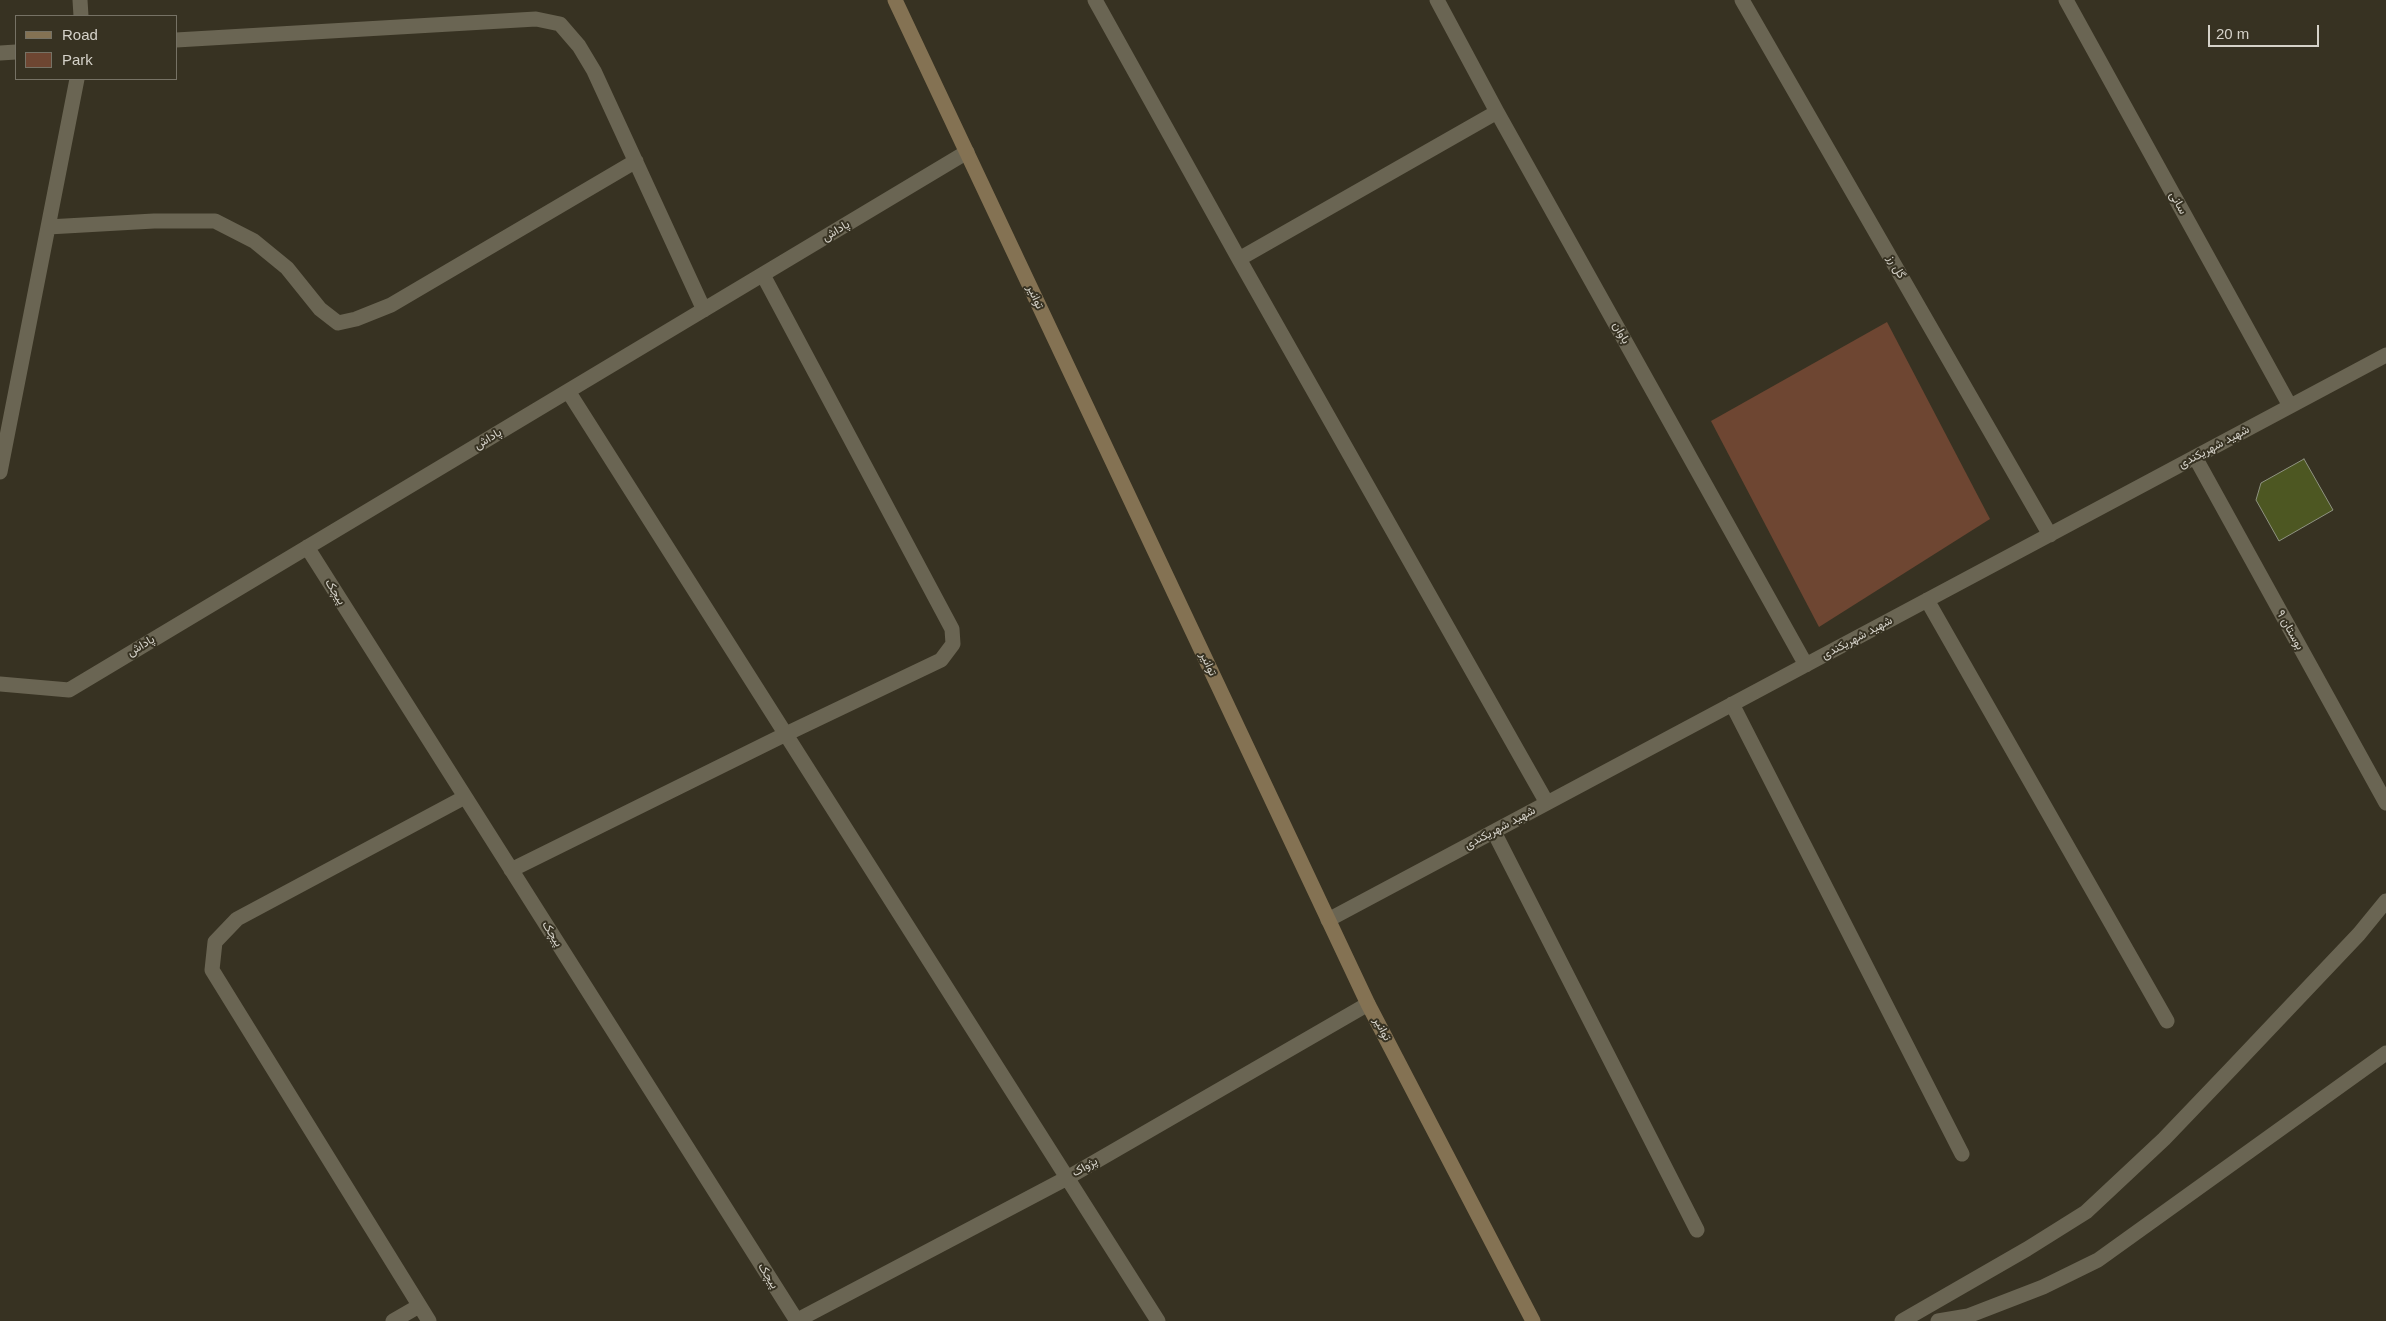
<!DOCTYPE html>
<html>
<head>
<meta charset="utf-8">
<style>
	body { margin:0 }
	#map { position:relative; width:2386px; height:1321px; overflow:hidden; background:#373222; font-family:Helvetica,sans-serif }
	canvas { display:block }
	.legend { position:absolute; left:15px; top:15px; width:162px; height:65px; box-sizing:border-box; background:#373222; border:1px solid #767265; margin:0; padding:6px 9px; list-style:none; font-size:15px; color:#d5d2c9 }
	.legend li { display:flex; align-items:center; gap:10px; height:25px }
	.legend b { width:25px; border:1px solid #767265 }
	.scale { position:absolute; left:2208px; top:25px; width:111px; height:22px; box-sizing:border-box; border:2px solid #d5d2c9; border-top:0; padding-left:6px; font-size:15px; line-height:18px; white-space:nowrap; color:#d5d2c9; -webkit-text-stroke:4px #373222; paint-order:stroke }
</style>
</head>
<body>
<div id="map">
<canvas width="2386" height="1321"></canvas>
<ul class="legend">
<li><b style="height:6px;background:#847253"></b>Road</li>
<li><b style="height:14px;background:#6e4632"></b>Park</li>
</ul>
<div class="scale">20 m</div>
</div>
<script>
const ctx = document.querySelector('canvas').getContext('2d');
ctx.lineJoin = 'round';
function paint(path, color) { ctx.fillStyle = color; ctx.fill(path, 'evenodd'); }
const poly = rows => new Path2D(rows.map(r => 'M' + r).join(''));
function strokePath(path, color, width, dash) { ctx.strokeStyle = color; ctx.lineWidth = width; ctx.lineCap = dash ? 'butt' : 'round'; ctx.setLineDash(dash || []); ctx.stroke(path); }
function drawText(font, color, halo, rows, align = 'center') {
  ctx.font = font + ' Helvetica,Vazirmatn,sans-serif'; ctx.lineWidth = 4; ctx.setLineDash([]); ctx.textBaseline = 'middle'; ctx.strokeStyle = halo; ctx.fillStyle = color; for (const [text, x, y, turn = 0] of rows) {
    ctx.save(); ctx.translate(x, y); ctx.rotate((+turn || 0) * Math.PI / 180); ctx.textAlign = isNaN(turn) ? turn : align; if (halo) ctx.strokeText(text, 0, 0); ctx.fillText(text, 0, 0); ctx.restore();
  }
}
paint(poly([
	[1887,322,1990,519,1819,627,1711,421]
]), '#6e4632');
const building = poly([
	[2304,459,2333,510,2279,541,2256,500,2261,483,2304,459]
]);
paint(building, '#4d5722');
strokePath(building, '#8f9381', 1);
strokePath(poly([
	[80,0,81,16],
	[1095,0,1239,259,1547,803],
	[1437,0,1497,112,1806,665],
	[1742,0,2050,535],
	[2066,0,2290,406],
	[176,40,536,19,560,24,579,46,594,71,704,310],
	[0,53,16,52],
	[48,227,154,221,215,221,254,241,287,268,320,309,338,323,356,319,391,305,636,161],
	[1239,259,1497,112],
	[568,391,1158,1321],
	[2195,457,2386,803],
	[0,472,77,79],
	[307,547,797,1321],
	[1927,600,2167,1021],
	[0,684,69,690,967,152],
	[1732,704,1962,1154],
	[1494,832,1697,1230],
	[511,870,786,734,941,660,953,644,952,629,763,275],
	[1328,920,2386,355],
	[393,1321,419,1306],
	[429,1321,212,970,215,942,237,919,465,797],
	[796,1321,1067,1178,1368,1004],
	[1902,1321,2027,1249,2086,1212,2164,1139,2231,1069,2359,934,2386,901],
	[1938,1321,1968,1316,2043,1287,2098,1260,2386,1053]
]), '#6a6553', 15);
strokePath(poly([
	[895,0,1368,1004,1533,1321]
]), '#847253', 15);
drawText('12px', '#d5d2c9', '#373222', [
	["سانی",2178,203,61],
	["پاداش",836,231,-31],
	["گل رز",1896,267,60],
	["توانیر",1035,297,65],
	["باوان",1621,333,61],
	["پاداش",488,439,-31],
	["شهید شهریکندی",2214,447,-28],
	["پیچک",335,592,58],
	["بوستان ۹",2290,630,61],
	["شهید شهریکندی",1857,638,-28],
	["پاداش",141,646,-31],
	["توانیر",1208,664,65],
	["شهید شهریکندی",1500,828,-28],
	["پیچک",552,934,58],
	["توانیر",1382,1029,62],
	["پژواک",1085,1167,-30],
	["پیچک",768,1276,58]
]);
</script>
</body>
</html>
